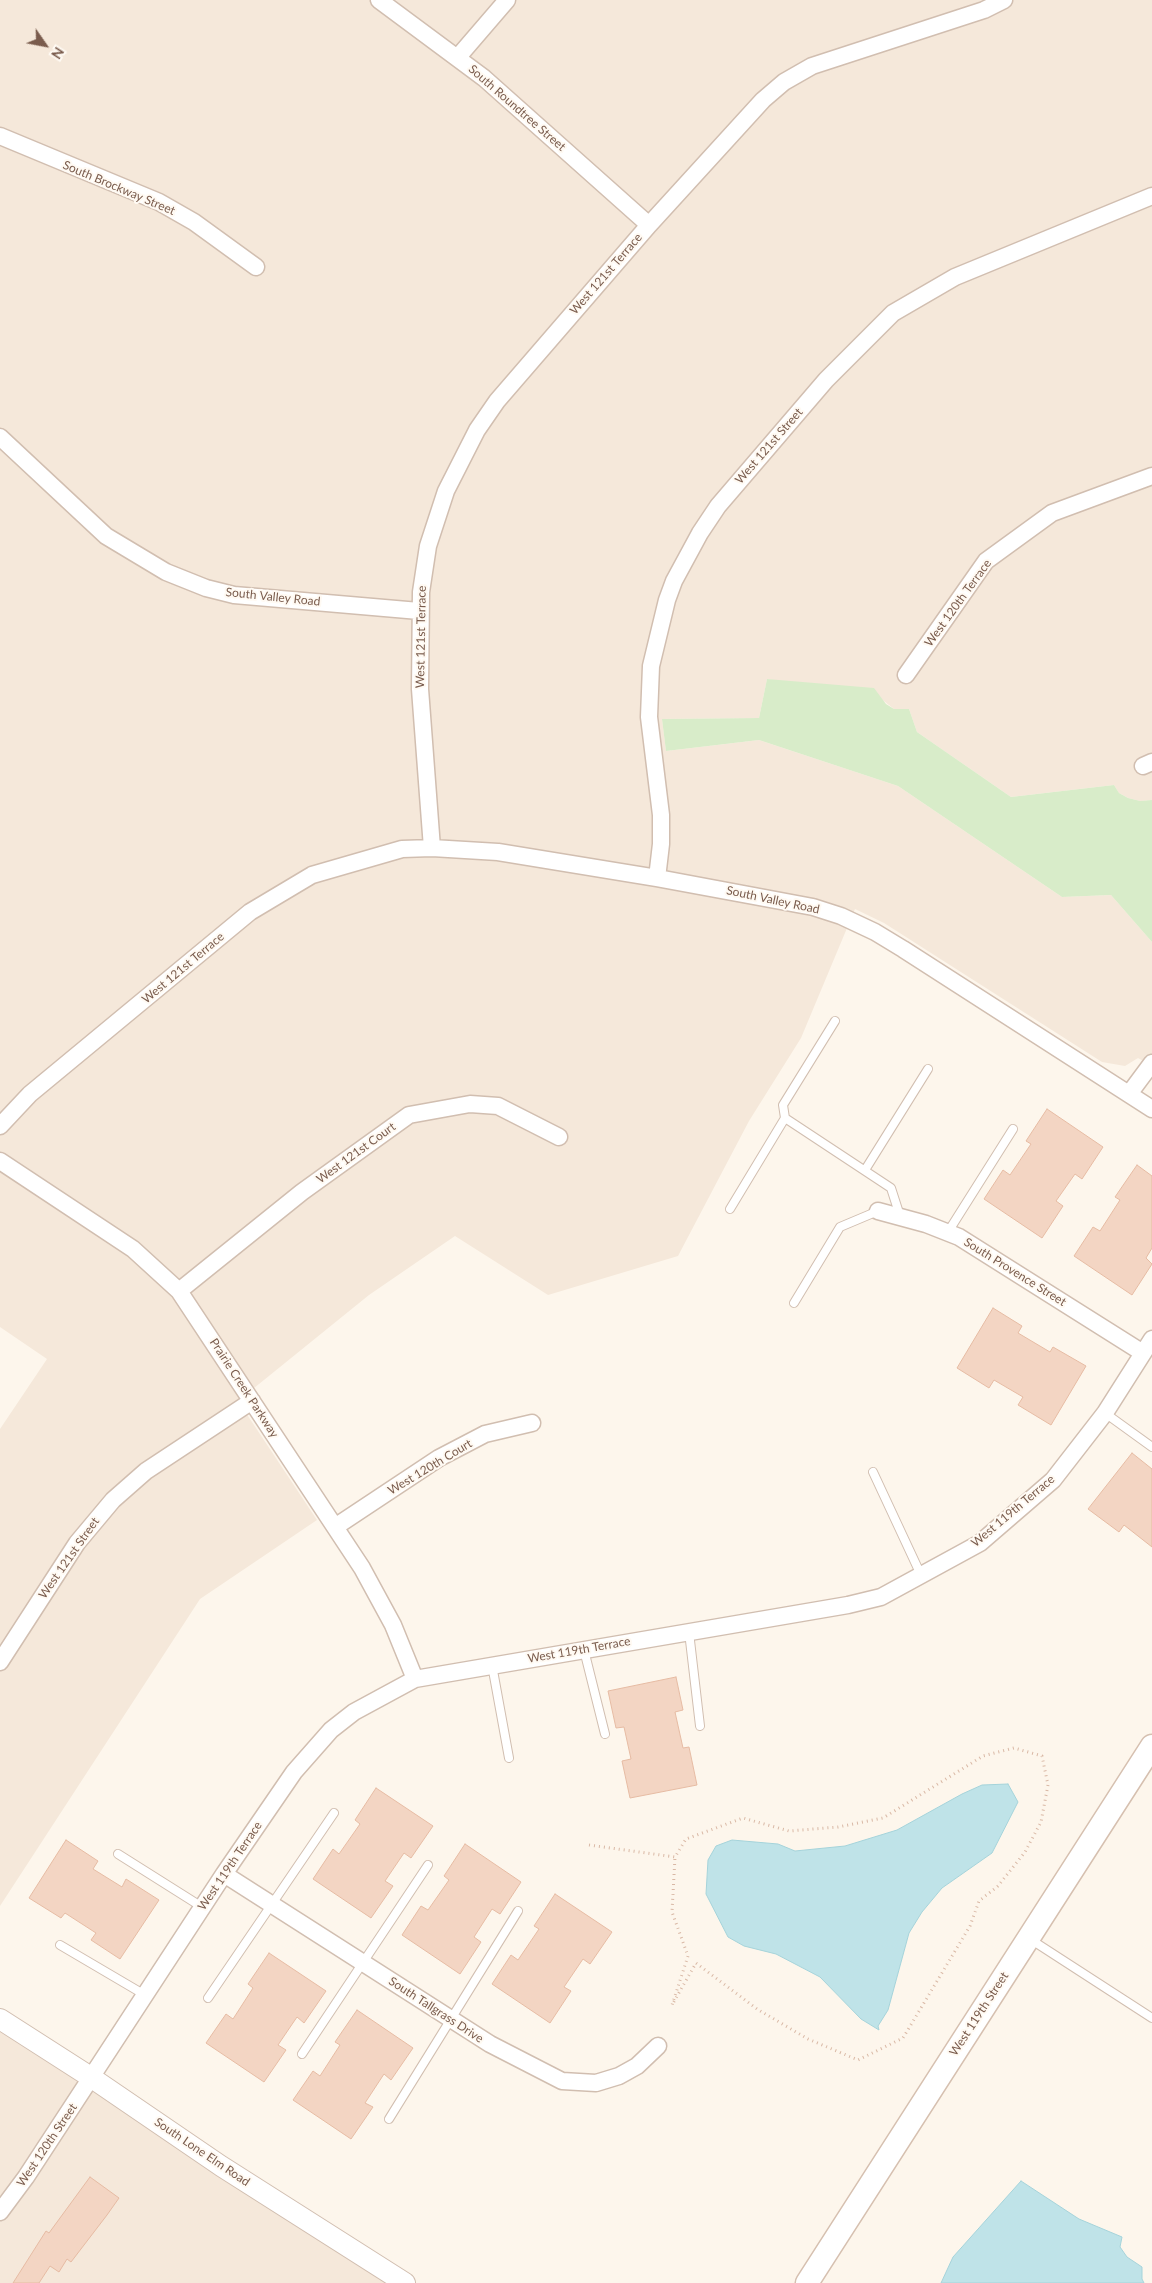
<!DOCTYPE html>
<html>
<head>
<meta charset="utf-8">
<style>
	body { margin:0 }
	#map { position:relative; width:1152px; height:2283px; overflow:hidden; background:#fdf6ec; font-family:Lato,sans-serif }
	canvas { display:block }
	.north { position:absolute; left:20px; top:20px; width:50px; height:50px; -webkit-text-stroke:4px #fffaf3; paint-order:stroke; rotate:123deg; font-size:14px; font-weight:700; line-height:20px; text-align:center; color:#7a5c4d }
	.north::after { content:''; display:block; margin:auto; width:18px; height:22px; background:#7a5c4d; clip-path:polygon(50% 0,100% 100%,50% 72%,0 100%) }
</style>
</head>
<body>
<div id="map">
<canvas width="1152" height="2283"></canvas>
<div class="north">N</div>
</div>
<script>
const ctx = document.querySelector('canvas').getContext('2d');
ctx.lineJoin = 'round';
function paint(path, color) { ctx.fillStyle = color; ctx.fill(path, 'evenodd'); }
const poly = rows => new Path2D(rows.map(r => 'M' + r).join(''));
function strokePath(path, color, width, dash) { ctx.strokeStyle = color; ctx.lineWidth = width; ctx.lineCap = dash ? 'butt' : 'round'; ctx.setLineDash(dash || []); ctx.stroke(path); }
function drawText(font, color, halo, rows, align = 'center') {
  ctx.font = font + ' Lato,sans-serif'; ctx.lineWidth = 4; ctx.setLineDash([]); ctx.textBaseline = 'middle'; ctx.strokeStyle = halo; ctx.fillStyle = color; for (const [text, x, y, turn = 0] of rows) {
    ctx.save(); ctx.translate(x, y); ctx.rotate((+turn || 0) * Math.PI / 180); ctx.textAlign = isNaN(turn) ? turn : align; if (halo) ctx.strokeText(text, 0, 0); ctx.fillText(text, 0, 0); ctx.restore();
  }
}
paint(poly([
	[0,0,1152,0,1152,800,1140,801,1128,798,1119,793,1114,785,1011,797,917,732,909,709,894,709,879,697,767,679,759,718,662,719,666,751,759,740,898,786,1062,897,1111,895,1152,942,1152,1066,1138,1058,1125,1066,1102,1062,884,923,855,909,801,1038,749,1121,678,1256,548,1295,455,1236,369,1295,238,1401,317,1520,200,1599,0,1906,0,1429,47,1359,0,1327],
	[0,2018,409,2283,0,2283]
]), '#f5e8da');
paint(poly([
	[767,679,874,688,886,704,894,709,909,709,917,732,1011,797,1114,785,1119,793,1128,798,1140,801,1152,800,1152,942,1111,895,1062,897,898,786,759,740,666,751,662,719,759,718]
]), '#d8ecc9');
const water = poly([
	[1008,1784,1018,1802,992,1853,942,1888,922,1912,909,1933,888,2010,878,2026,879,2030,861,2019,820,1977,776,1954,744,1946,728,1937,706,1894,708,1860,716,1846,732,1840,778,1844,795,1851,845,1846,897,1830,962,1794,982,1785,1008,1784],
	[1021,2181,1079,2219,1122,2237,1120,2247,1127,2257,1142,2267,1142,2279,1144,2283,941,2283,953,2257,1021,2181]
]);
paint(water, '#bfe3e8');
strokePath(water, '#a5d3da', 1);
const building = poly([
	[1047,1109,1103,1147,1082,1179,1075,1174,1056,1201,1063,1206,1042,1238,984,1199,1003,1170,1010,1175,1031,1144,1026,1141,1047,1109],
	[1137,1165,1152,1176,1152,1248,1146,1258,1152,1264,1132,1295,1074,1256,1093,1227,1100,1231,1120,1200,1115,1197,1137,1165],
	[993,1308,1022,1326,1018,1333,1050,1352,1053,1347,1086,1366,1051,1425,1018,1405,1023,1397,994,1380,989,1388,957,1368,993,1308],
	[1132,1453,1152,1469,1152,1547,1124,1525,1119,1532,1088,1509,1132,1453],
	[676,1677,683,1710,675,1712,683,1748,689,1747,697,1785,630,1798,622,1761,631,1759,624,1727,616,1728,608,1691,676,1677],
	[376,1788,433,1826,411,1858,404,1853,385,1881,393,1886,371,1918,313,1879,333,1849,339,1854,360,1824,355,1820,376,1788],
	[66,1840,98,1861,93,1869,122,1887,126,1879,159,1900,120,1959,91,1940,96,1933,65,1913,61,1918,29,1898,66,1840],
	[465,1844,521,1882,500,1914,492,1909,474,1937,481,1942,460,1974,402,1935,421,1906,428,1910,449,1880,444,1876,465,1844],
	[555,1894,612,1932,590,1964,583,1959,564,1987,571,1991,550,2023,492,1984,511,1955,518,1960,539,1929,534,1926,555,1894],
	[269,1953,326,1991,304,2023,297,2017,278,2045,286,2050,264,2082,206,2043,226,2014,233,2019,253,1988,248,1984,269,1953],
	[357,2010,413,2048,391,2080,384,2074,365,2103,373,2107,351,2139,293,2100,313,2071,320,2076,340,2045,335,2042,357,2010],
	[90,2177,119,2198,107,2215,71,2262,67,2259,59,2272,50,2266,39,2283,13,2283,46,2231,49,2233,90,2177]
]);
paint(building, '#f3d5c3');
strokePath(building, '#e6bba3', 1);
const service = poly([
	[785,1118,891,1188,900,1216],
	[865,1170,928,1069],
	[730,1209,785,1118,783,1105,835,1021],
	[948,1232,1013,1129],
	[794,1303,840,1227,878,1211],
	[1105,1413,1152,1447],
	[873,1472,921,1575],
	[689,1632,700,1726],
	[584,1650,605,1734],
	[492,1665,509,1758],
	[118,1854,202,1907],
	[1030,1939,1152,2018],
	[60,1945,145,1995],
	[208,1998,334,1813],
	[302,2054,428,1865],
	[389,2119,518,1911]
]);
const minor = poly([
	[379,0,484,78,649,225],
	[458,57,507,0],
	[0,136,159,202,194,222,256,267],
	[0,437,106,536,166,572,206,588,234,595,419,611],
	[906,675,986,561,1052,513,1152,476],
	[1143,766,1152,762],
	[432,848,420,689,421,592,428,546,446,491,477,430,497,401,649,225,763,100,784,82,812,66,984,10,1004,0],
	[657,878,661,844,661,815,649,717,651,666,667,600,674,581,700,533,718,506,826,380,893,313,955,277,1152,196],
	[1129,1094,1152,1063],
	[0,1126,30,1094,250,912,312,875,402,849,432,848,498,852,657,878,813,907,841,916,875,932,903,949,1152,1109],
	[0,1161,133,1249,179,1291,362,1568,393,1625,415,1679],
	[878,1211,926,1224,959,1237,1143,1353],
	[179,1291,302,1192,409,1115,470,1104,498,1106,559,1137],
	[335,1527,439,1458,485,1434,532,1423],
	[0,1662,77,1543,113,1500,146,1471,252,1401],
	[224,1874,490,2044,562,2081,596,2083,619,2076,637,2066,658,2046],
	[0,2212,26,2177,224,1874,294,1772,331,1730,354,1712,415,1679,848,1605,881,1597,980,1543,1053,1480,1105,1413,1152,1339]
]);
const tertiary = poly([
	[0,2019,92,2078,221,2166,405,2283]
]);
const secondary = poly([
	[807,2283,1152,1746]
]);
strokePath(service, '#d1beb0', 10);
strokePath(minor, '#d1beb0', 19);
strokePath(tertiary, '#d1beb0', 22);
strokePath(secondary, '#d6c0b0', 25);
strokePath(poly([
	[589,1845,675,1857,686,1839,743,1818,789,1831,838,1827,883,1818,983,1756,1014,1748,1042,1756,1048,1785,1041,1822,1025,1852,998,1886,979,1901,970,1926,903,2038,858,2060,808,2039,757,2009,696,1963,672,2005,688,1956,672,1912,675,1857]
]), '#d9b8a5', 3, [1, 4]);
strokePath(service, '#fff', 8);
strokePath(minor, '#fff', 16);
strokePath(tertiary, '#fff', 20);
strokePath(secondary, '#fff', 22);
drawText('12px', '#7a5c4d', '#fffaf3', [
	["South Roundtree Street",517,108,41],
	["South Brockway Street",119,188,23],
	["West 121st Terrace",606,274,-49],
	["West 121st Street",769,446,-49],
	["South Valley Road",273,597,6],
	["West 120th Terrace",958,603,-54],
	["West 121st Terrace",421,637,-89],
	["South Valley Road",773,900,12],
	["West 121st Terrace",183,968,-40],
	["West 121st Court",356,1153,-36],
	["South Provence Street",1015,1272,32],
	["Prairie Creek Parkway",244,1388,57],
	["West 120th Court",430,1467,-31],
	["West 119th Terrace",1013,1511,-40],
	["West 121st Street",69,1558,-55],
	["West 119th Terrace",579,1650,-10],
	["West 119th Terrace",230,1866,-56],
	["South Tallgrass Drive",436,2010,33],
	["West 119th Street",979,2014,-57],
	["West 120th Street",47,2145,-56],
	["South Lone Elm Road",202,2152,34]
]);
</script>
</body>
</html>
